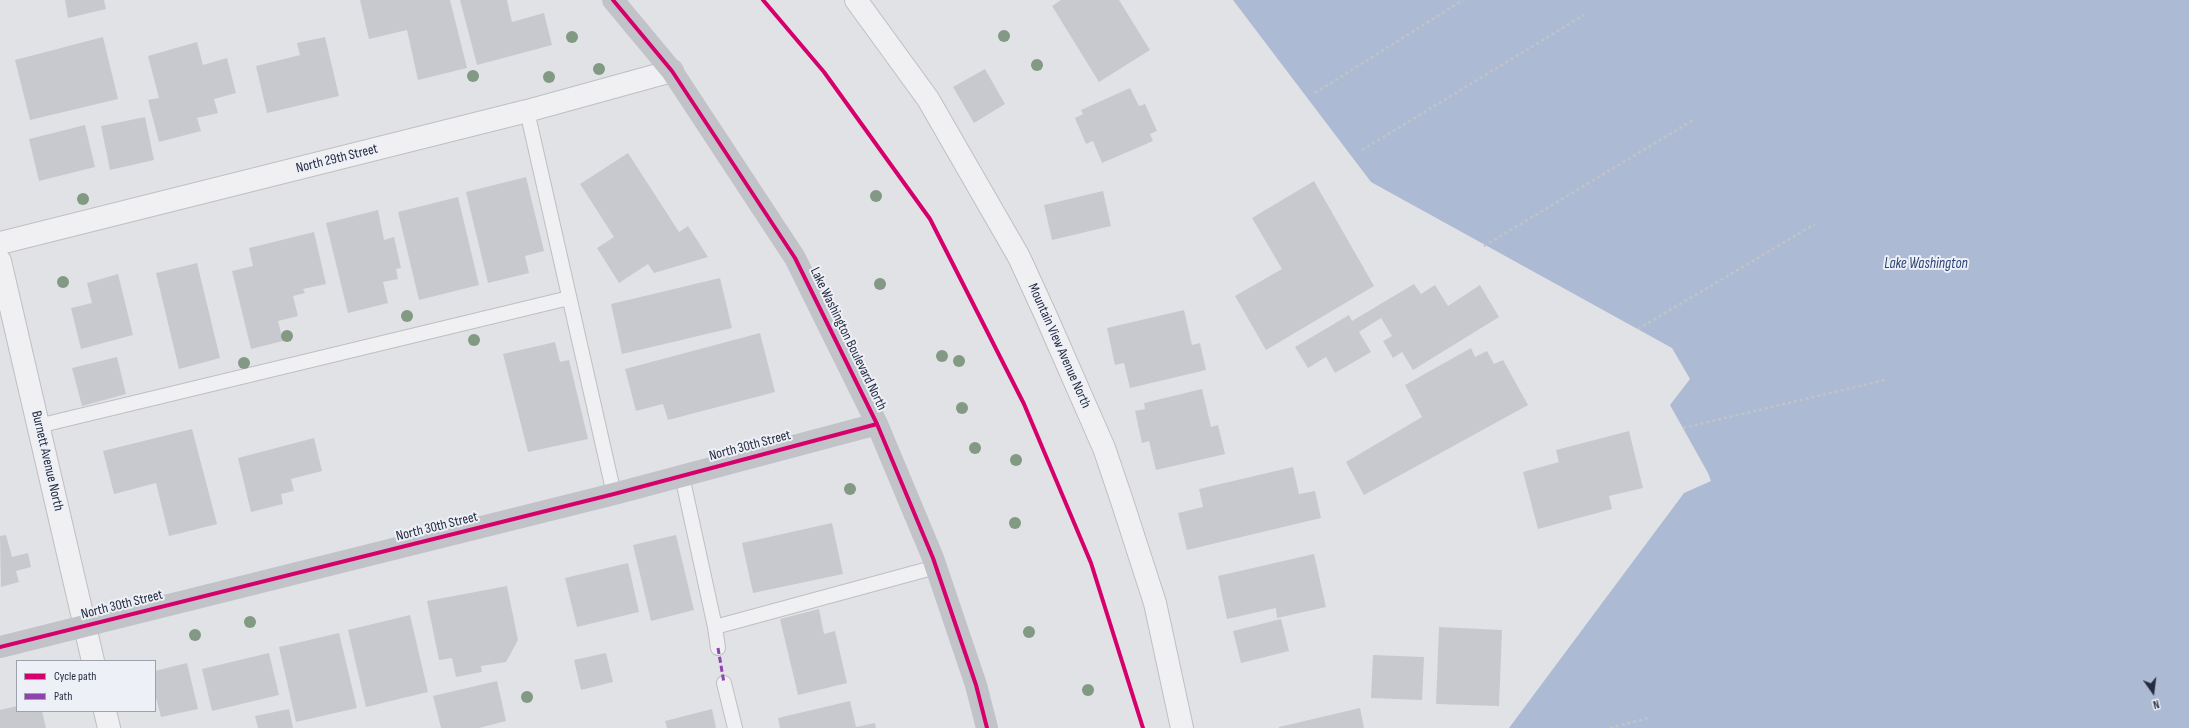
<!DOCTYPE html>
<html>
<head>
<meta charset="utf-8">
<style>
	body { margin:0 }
	#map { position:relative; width:2189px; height:728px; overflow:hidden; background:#e1e2e6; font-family:"Sofia Sans Condensed",sans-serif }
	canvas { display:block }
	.legend { position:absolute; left:16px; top:660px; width:140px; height:52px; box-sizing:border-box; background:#edf0f6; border:1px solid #9da2ad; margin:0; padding:5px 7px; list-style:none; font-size:12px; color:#262c40 }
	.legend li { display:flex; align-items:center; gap:8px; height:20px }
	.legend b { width:20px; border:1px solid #9da2ad }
	.north { position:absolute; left:2133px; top:672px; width:40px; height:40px; -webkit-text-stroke:3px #edf0f6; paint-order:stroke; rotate:166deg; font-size:11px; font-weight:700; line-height:16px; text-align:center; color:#262c40 }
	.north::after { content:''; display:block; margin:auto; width:14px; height:18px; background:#262c40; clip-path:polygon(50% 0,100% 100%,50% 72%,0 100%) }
</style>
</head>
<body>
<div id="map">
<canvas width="2189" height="728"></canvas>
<ul class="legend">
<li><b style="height:5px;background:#d6006c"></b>Cycle path</li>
<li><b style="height:5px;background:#8e44ad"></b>Path</li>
</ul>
<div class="north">N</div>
</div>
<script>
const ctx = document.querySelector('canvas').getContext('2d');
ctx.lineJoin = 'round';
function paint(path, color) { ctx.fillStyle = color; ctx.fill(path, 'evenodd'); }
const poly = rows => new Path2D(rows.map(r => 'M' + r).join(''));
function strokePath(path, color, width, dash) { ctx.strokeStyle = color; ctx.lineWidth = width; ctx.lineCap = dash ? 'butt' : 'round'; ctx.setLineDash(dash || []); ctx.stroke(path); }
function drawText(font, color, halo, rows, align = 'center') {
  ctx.font = font + ' "Sofia Sans Condensed",sans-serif'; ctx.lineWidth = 4; ctx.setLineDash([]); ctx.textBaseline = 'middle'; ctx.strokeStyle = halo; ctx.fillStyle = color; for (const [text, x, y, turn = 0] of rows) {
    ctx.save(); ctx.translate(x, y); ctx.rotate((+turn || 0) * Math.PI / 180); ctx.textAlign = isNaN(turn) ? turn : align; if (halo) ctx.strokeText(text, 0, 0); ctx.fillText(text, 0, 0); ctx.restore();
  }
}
paint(poly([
	[1233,0,2189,0,2189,728,1509,728,1684,493,1711,481,1708,473,1670,405,1690,379,1672,348,1371,182]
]), '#acbad3');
paint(poly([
	[65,0,104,0,106,9,68,18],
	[360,0,450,0,467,68,418,80,407,30,369,39],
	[460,0,507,0,512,22,544,13,552,45,477,65],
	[1061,0,1119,0,1150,50,1099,82,1052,6],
	[103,37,118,99,30,120,15,60],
	[325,37,339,96,267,113,256,66,300,55,297,43],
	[197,42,203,65,227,58,236,93,214,99,218,113,197,118,201,131,159,142,148,100,159,98,148,56],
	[985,69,1005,104,974,123,953,87],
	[1130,88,1139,106,1145,104,1157,131,1150,134,1153,141,1102,163,1093,141,1086,144,1075,118,1083,114,1081,110],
	[145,117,154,160,110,170,101,126],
	[85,125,95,167,39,181,29,139],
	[628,153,679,232,688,226,708,257,654,273,648,264,619,283,597,248,614,237,580,184],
	[526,177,544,251,525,256,529,273,488,283,466,192],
	[1314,181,1374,286,1266,350,1235,296,1282,269,1252,218],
	[1103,191,1111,226,1052,240,1044,205],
	[458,197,479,285,419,300,398,212],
	[378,210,384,240,394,237,401,268,396,269,398,279,383,282,388,303,348,313,326,223],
	[314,232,326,284,303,289,305,293,293,296,298,316,278,321,283,341,251,349,232,271,253,266,249,248],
	[197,263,220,358,179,369,156,273],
	[118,274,133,335,81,349,71,308,92,303,87,283],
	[720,278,732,328,622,354,611,304],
	[1414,284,1421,294,1435,285,1448,306,1480,285,1499,317,1413,370,1402,352,1393,358,1383,341,1392,336,1381,318,1359,332,1371,352,1335,373,1326,357,1308,368,1295,347,1349,315,1352,321],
	[1184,310,1192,345,1200,343,1206,370,1130,388,1124,363,1115,365,1107,328],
	[760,333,775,392,668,420,663,404,636,411,625,369],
	[555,342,560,362,569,360,588,439,528,452,503,354],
	[1471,348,1475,357,1487,351,1494,364,1503,360,1528,405,1364,495,1346,462,1422,417,1405,385],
	[117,357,126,394,82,406,72,368],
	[1202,389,1211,427,1218,425,1225,454,1156,470,1149,441,1142,443,1135,411,1145,409,1144,403],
	[192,429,217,524,169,536,156,483,114,494,103,451],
	[1629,431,1643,488,1609,496,1612,509,1538,529,1523,472,1559,462,1556,450],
	[314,438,322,471,291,479,294,491,281,494,283,504,251,512,238,458],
	[1293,467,1299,494,1315,491,1321,518,1187,550,1178,513,1203,507,1199,489],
	[832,523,843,574,753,593,742,543],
	[6,535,12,557,28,553,31,567,16,571,19,582,1,587,0,536],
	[676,535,694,610,651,621,633,545],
	[1314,554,1326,607,1277,618,1276,608,1227,619,1218,576],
	[628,563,639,612,577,627,565,578],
	[507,586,518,640,506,662,481,666,482,672,456,677,452,658,439,660,427,601],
	[819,609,824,634,835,631,847,683,798,695,780,619],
	[410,615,428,692,366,707,348,630],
	[1281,619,1289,651,1241,663,1233,631],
	[1439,627,1502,630,1499,706,1436,704],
	[339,633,357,708,296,722,279,647],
	[269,653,279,695,212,711,202,669],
	[606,653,613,682,581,690,574,660],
	[1373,655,1424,657,1422,700,1371,698],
	[187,663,198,709,161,717,155,694,155,671],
	[497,681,506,721,479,728,441,728,433,696],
	[850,701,856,727,875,723,876,728,780,728,778,718],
	[17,706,17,711,42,711,46,728,0,728,0,710],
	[1360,708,1364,728,1279,728,1279,727],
	[289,709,293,728,258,728,255,716],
	[712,709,716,728,667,728,665,721]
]), '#c8c9ce');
const lane = poly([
	[527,111,614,494],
	[38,426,569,298],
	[682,476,715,627,936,567],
	[715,627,718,648],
	[724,683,735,728]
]);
const street = poly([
	[856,0,928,99,1019,257,1046,316,1104,448,1122,501,1155,603,1182,728],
	[0,243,527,111,672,71],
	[0,261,93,661],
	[105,711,109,728]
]);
strokePath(lane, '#bebfc4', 16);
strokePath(street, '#bebfc4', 24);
strokePath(poly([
	[1315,93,1463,0],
	[1362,150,1584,15],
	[1484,246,1695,119],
	[1638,329,1815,224],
	[1683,428,1885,380],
	[1610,728,1649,718]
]), '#c2c3c9', 2.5, [3, 3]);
strokePath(lane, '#f0f0f3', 14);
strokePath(street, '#f0f0f3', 22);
strokePath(poly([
	[613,0,672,71,795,258,877,424,933,558,976,685,987,728],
	[0,647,614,494,877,424]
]), '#c2c3c9', 22);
strokePath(poly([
	[718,648,724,683]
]), '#8e44ad', 3, [6, 3]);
strokePath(poly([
	[613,0,672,71,795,258,877,424,933,558,976,685,987,728],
	[763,0,824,72,930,219,1024,404,1091,563,1143,728],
	[0,647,614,494,877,424]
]), '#d6006c', 4);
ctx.fillStyle = '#829983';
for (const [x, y] of [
	[1004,36],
	[572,37],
	[1037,65],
	[599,69],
	[473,76],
	[549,77],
	[876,196],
	[83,199],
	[63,282],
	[880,284],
	[407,316],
	[287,336],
	[474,340],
	[942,356],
	[959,361],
	[244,363],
	[962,408],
	[975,448],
	[1016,460],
	[850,489],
	[1015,523],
	[250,622],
	[1029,632],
	[195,635],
	[1088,690],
	[527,697]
]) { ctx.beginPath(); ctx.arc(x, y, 6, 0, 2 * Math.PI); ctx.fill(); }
drawText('14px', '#262c40', '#edf0f6', [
	["North 29th Street",337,159,-14],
	["Lake Washington Boulevard North",848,339,64],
	["Mountain View Avenue North",1059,346,66],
	["North 30th Street",750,446,-15],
	["Burnett Avenue North",47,461,77],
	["North 30th Street",437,527,-14],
	["North 30th Street",122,605,-14]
]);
drawText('italic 15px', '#2d4477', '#edf0f6', [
	["Lake Washington",1926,264]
]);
</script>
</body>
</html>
